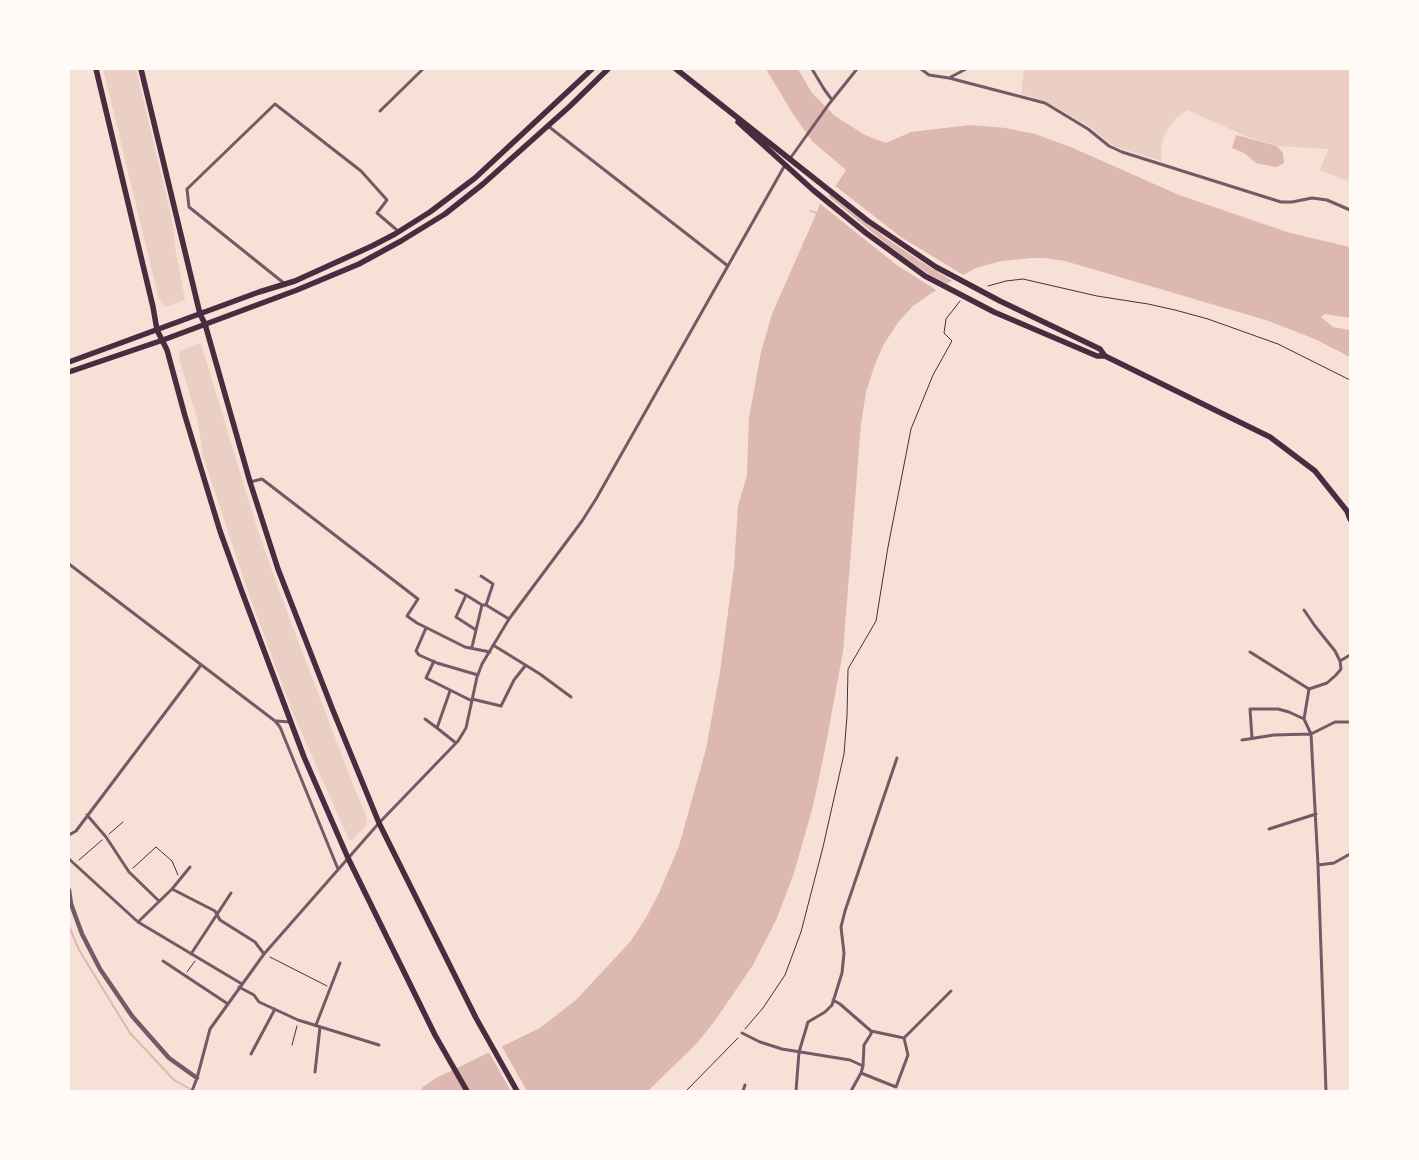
<!DOCTYPE html>
<html>
<head>
<meta charset="utf-8">
<style>
	body { margin:0 }
	#map { position:relative; width:1419px; height:1160px; overflow:hidden; background:#f7e1d7; font-family:Signika,sans-serif }
	canvas { display:block }
	.frame { position:absolute; inset:0; border:70px solid #fffaf5; pointer-events:none }
</style>
</head>
<body>
<div id="map">
<canvas width="1419" height="1160"></canvas>
<div class="frame"></div>
</div>
<script>
const ctx = document.querySelector('canvas').getContext('2d');
ctx.lineJoin = 'round';
function paint(path, color) { ctx.fillStyle = color; ctx.fill(path, 'evenodd'); }
const poly = rows => new Path2D(rows.map(r => 'M' + r).join(''));
function strokePath(path, color, width, dash) { ctx.strokeStyle = color; ctx.lineWidth = width; ctx.lineCap = dash ? 'butt' : 'round'; ctx.setLineDash(dash || []); ctx.stroke(path); }
paint(poly([
	[103,69,136,69,172,219,176,252,185,300,165,307,159,300],
	[1024,69,1350,69,1350,182,1320,170,1328,149,1277,146,1248,137,1187,110,1176,118,1164,136,1161,147,1162,161,1116,147,1109,143,1092,128,1045,101,1021,94],
	[199,343,202,347,257,528,281,596,354,787,367,818,366,826,352,840,349,840,292,711,247,589,203,457,198,423,179,357,180,351]
]), '#ebcfc5');
paint(poly([
	[766,69,798,69,812,93,835,116,865,135,883,142,886,143,911,132,970,125,1006,128,1035,134,1073,148,1179,195,1290,233,1350,247,1350,318,1325,314,1321,317,1333,327,1350,330,1350,357,1317,340,1269,321,1065,261,1044,258,1032,258,1001,261,976,268,939,288,913,306,899,321,884,344,875,364,866,392,861,424,843,652,825,749,813,806,794,873,777,918,753,965,714,1022,697,1043,648,1091,420,1091,423,1087,436,1078,540,1028,576,1000,630,942,647,916,659,893,679,846,706,749,720,672,734,567,738,506,747,475,749,418,761,352,772,314,816,214,809,211,810,210,817,212,820,204,829,196,846,170,812,141,793,114],
	[1236,135,1277,146,1283,153,1284,163,1281,165,1275,167,1256,163,1244,153,1232,148]
]), '#dcb8b0');
paint(poly([
	[834,185,901,237,965,276,954,282,920,261,887,239,828,193],
	[827,195,889,246,927,273,949,285,938,291,898,266,819,203],
	[501,1045,527,1091,511,1091,488,1051]
]), '#f7e1d7');
strokePath(poly([
	[69,926,79,950,130,1033,174,1080,190,1089]
]), '#dcb8b0', 2);
strokePath(poly([
	[988,286,1006,281,1023,279,1097,296,1148,304,1175,310,1208,319,1278,344,1350,380],
	[109,834,123,822],
	[79,860,102,840],
	[133,868,156,847,172,861,178,875],
	[270,957,327,986],
	[187,972,195,961],
	[745,1029,763,1008,785,975,801,932,823,847,844,754,847,716,848,669,876,621,888,547,911,429,933,375,952,341,944,333,946,319,960,301],
	[292,1045,297,1026],
	[686,1091,738,1038]
]), '#4a2c40', 1);
strokePath(poly([
	[812,69,824,89,832,100],
	[921,69,929,75,949,78,966,69],
	[949,78,1045,103,1088,129,1109,146,1122,152,1281,202,1292,202,1312,198,1327,200,1350,210],
	[380,111,423,69],
	[548,126,728,266],
	[789,160,829,104,857,69],
	[285,284,189,207,187,189,275,104,361,171,387,200,377,213,398,231],
	[250,482,262,479,418,599,407,616,417,623,465,647,490,652],
	[69,564,275,721,280,727,338,869],
	[481,576,493,584,486,605],
	[456,590,466,595],
	[426,628,416,651,419,655,437,663,478,675],
	[476,630,456,617,466,595,482,605],
	[493,645,540,674,571,697],
	[472,647,482,605,486,605,509,619],
	[1250,652,1309,689],
	[434,661,426,678,472,701],
	[1340,661,1350,655],
	[450,691,437,728,456,743],
	[472,699,501,706,514,680,525,666],
	[425,719,437,728],
	[276,721,290,722],
	[1252,738,1250,709,1278,709,1289,712,1304,719],
	[1242,740,1274,735,1311,734,1304,719,1309,689,1327,683,1336,675,1341,669,1340,661,1335,651,1315,626,1304,610],
	[87,815,106,837,129,872,159,901],
	[1269,829,1316,814],
	[69,835,76,831,201,665],
	[69,859,138,922,242,984],
	[1318,865,1334,863,1350,854],
	[172,889,215,911,220,920,255,942,264,954],
	[138,922,172,889,190,867],
	[191,954,231,893],
	[163,961,228,1004],
	[239,987,254,995,259,1002,298,1020,379,1045],
	[833,1000,840,1004,871,1031,904,1038],
	[316,1025,340,963],
	[742,1033,760,1042,782,1049,850,1060,863,1066],
	[904,1038,951,991],
	[251,1054,275,1009],
	[315,1072,320,1027],
	[861,1073,863,1066,864,1045,871,1034,871,1031],
	[192,1091,197,1078,210,1029,264,954,379,823,458,741,466,728,477,677,482,664,509,619,582,521,596,499,785,165],
	[743,1091,745,1085],
	[796,1091,799,1052,808,1022,825,1012,832,1005,842,973,844,953,841,927,845,911,897,758],
	[851,1091,861,1073,896,1087,908,1055,904,1038],
	[1326,1091,1318,865,1311,734,1335,722,1350,722]
]), '#755966', 3);
strokePath(poly([
	[69,890,71,904,82,934,100,969,132,1016,169,1058,197,1078]
]), '#755966', 4.5);
strokePath(poly([
	[96,69,153,307,157,330,167,350,185,416,220,531,242,592,304,757,348,858,435,1035,467,1091],
	[141,69,200,314,205,324,250,482,278,569,332,708,379,823,476,1018,517,1091],
	[676,69,868,221,936,267,1000,301,1100,349,1105,356,1270,437,1315,471,1347,511,1350,519],
	[738,122,813,190,866,233,925,276,994,312,1097,356,1105,356],
	[69,362,259,292,295,281,372,246,395,234,430,212,475,178,592,69],
	[69,372,163,340,297,290,359,264,401,241,445,214,483,184,569,107,608,69]
]), '#4a2c40', 5.5);
</script>
</body>
</html>
